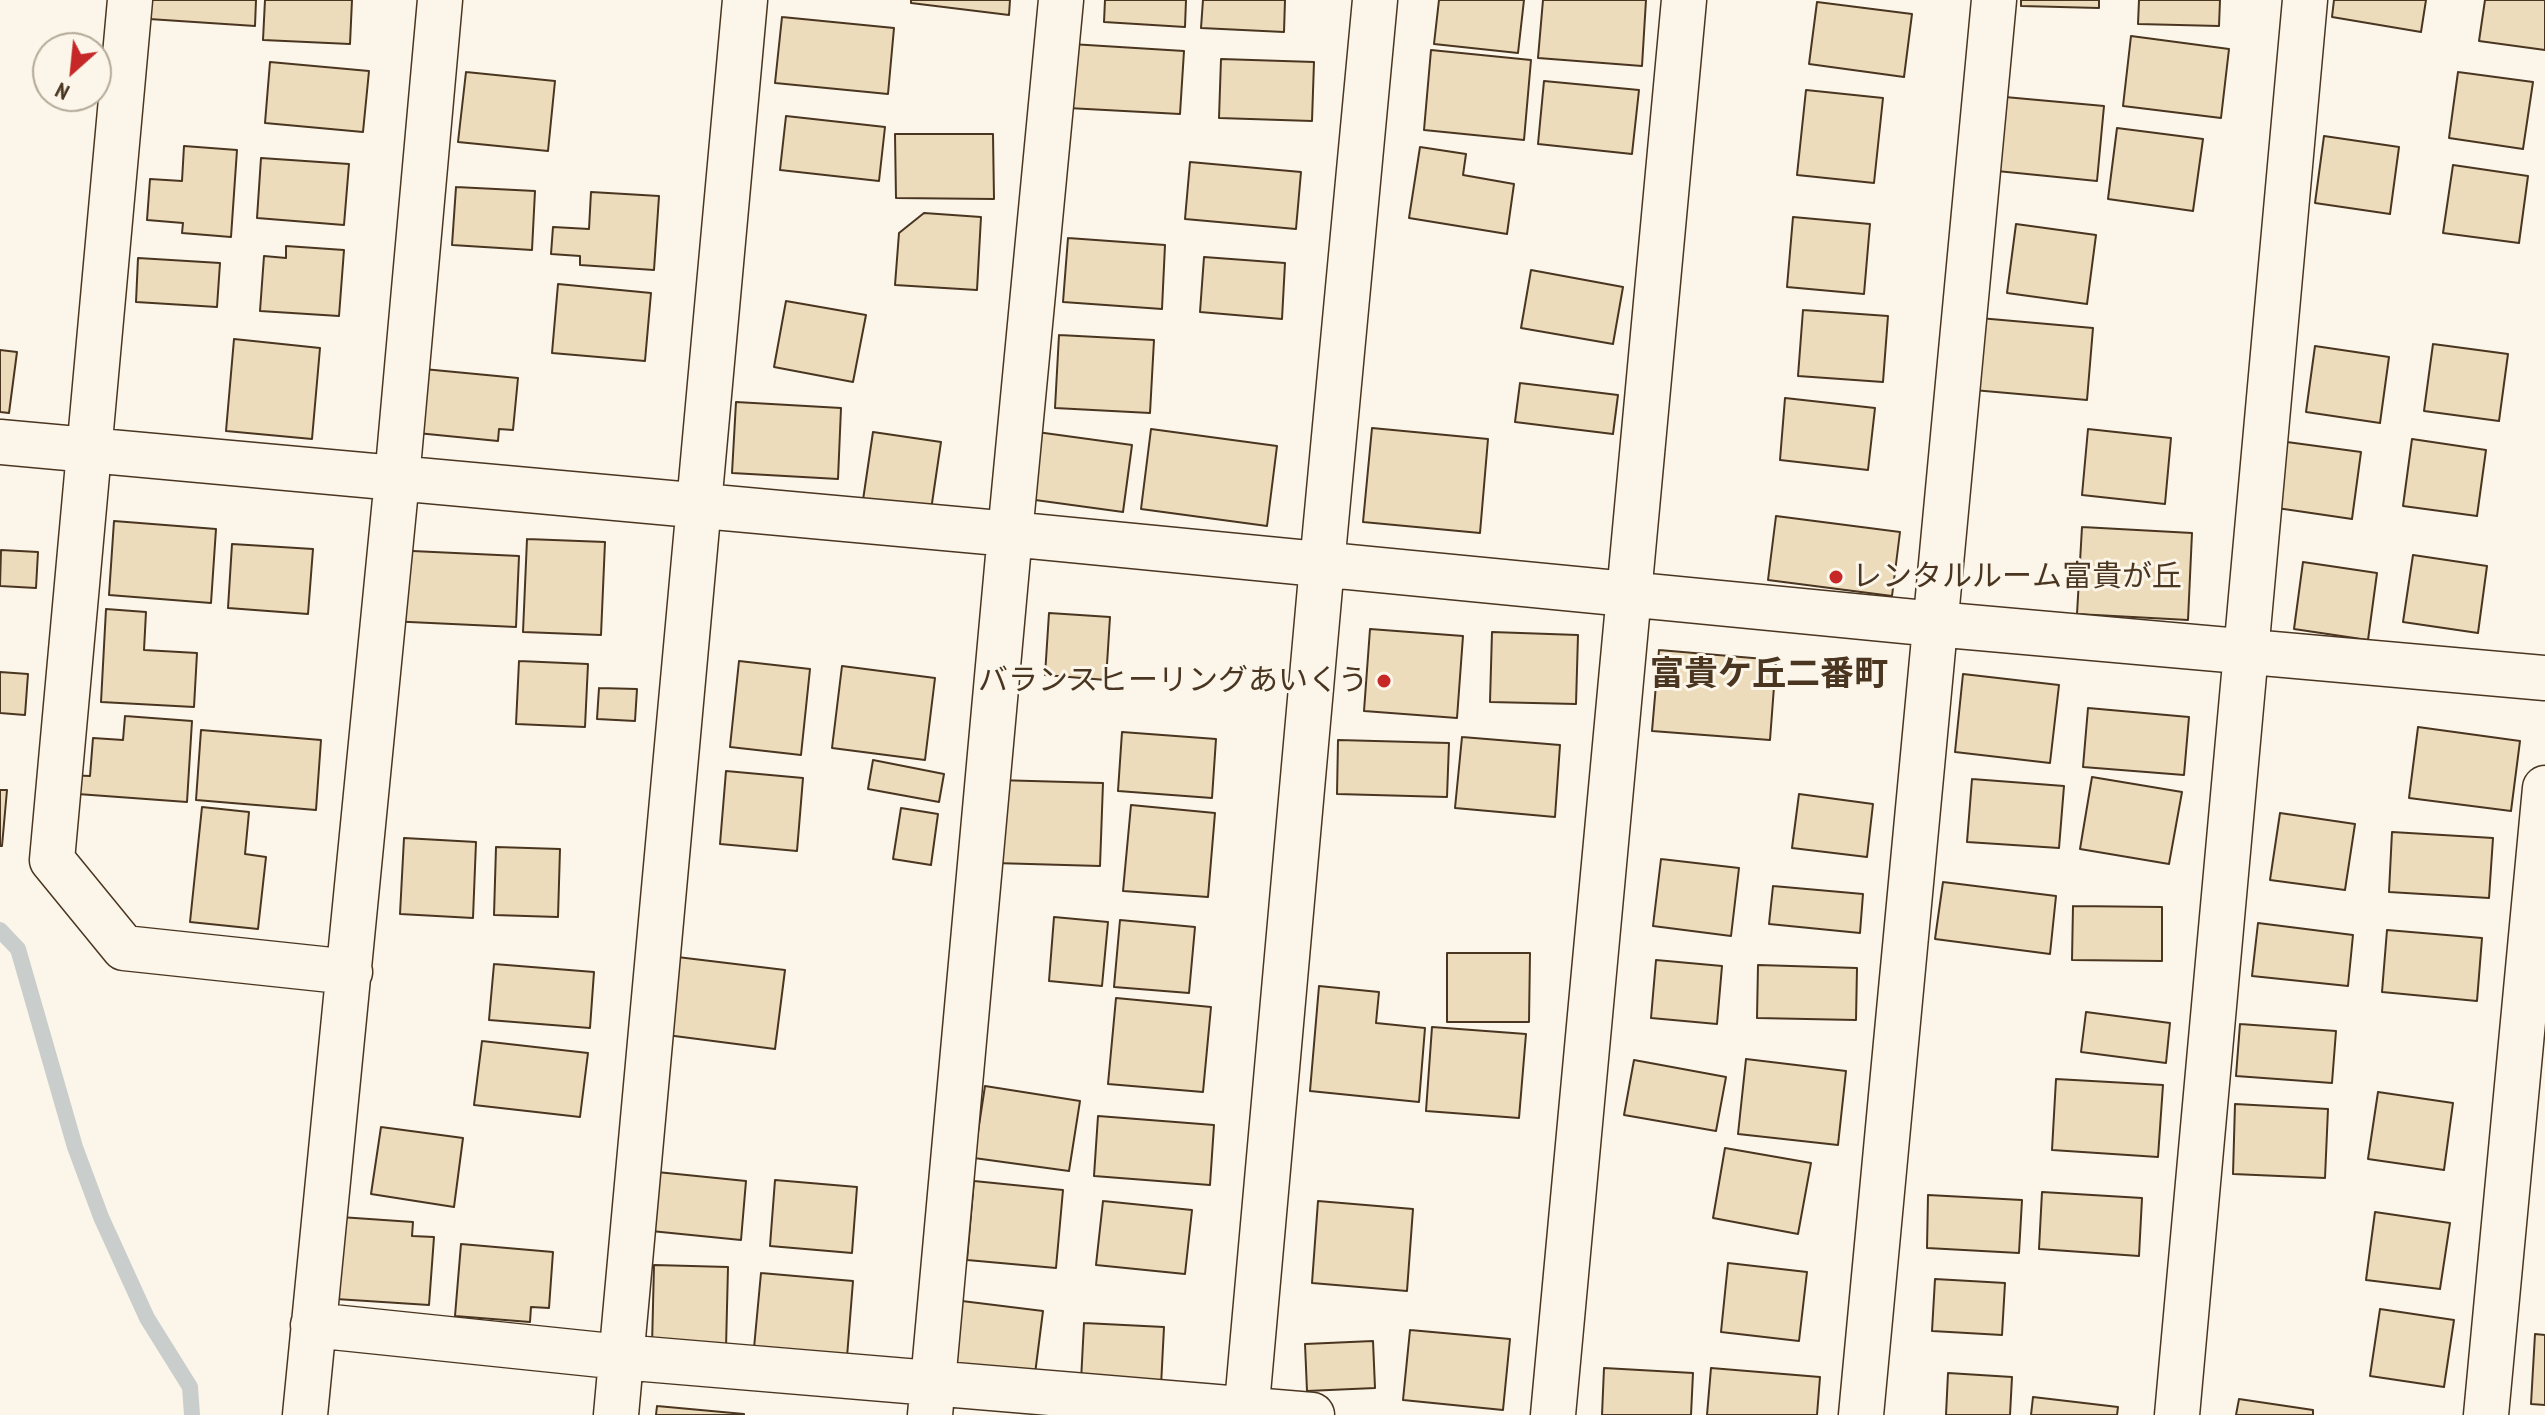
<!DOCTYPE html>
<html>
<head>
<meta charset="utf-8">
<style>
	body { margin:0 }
	#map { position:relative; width:2545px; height:1415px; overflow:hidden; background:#fbf6e9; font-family:"PT Sans Narrow",sans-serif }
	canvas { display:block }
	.north { position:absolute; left:32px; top:32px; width:80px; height:80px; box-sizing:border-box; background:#fbf6e9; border:2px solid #b4a999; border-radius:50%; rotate:207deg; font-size:22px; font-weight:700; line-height:32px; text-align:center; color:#4a3520 }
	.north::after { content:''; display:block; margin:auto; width:28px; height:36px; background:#c62828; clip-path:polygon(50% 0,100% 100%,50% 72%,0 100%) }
</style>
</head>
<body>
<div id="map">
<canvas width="2545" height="1415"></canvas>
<div class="north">N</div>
</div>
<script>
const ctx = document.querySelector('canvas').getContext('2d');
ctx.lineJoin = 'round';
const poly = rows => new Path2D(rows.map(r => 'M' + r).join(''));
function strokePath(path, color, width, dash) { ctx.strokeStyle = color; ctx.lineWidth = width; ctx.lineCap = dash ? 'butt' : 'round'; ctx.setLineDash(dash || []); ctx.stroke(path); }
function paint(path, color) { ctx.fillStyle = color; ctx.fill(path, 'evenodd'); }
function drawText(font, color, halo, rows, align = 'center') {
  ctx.font = font + ' "PT Sans Narrow","Noto Sans JP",sans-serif'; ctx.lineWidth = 6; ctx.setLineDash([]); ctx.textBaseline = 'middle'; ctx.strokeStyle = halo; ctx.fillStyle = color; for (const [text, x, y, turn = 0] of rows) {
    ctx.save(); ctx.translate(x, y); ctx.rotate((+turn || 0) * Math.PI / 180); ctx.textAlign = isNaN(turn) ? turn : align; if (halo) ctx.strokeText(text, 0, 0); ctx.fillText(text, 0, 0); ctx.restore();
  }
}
strokePath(poly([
	[0,930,18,949,75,1147,101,1217,147,1318,190,1387,192,1415]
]), '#c9cecd', 16);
const building = poly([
	[150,0,256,0,255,26,149,19,150,0],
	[265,0,352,0,350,44,263,40,265,0],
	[911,0,1010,0,1009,15,911,3,911,0],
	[1105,0,1186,0,1185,27,1104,22,1105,0],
	[1203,0,1285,0,1284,32,1201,28,1203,0],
	[1439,0,1524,0,1518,53,1434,44,1439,0],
	[1543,0,1646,0,1642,66,1538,58,1543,0],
	[2021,0,2099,0,2099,8,2021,6,2021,0],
	[2139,0,2220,0,2219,26,2138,24,2139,0],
	[2334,0,2426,0,2421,32,2332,17,2334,0],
	[2485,0,2545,0,2545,50,2479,41,2485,0],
	[1817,2,1912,14,1904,77,1809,64,1817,2],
	[782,17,894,28,888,94,775,83,782,17],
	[2131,36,2229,49,2221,118,2123,106,2131,36],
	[1071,44,1184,51,1180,114,1068,108,1071,44],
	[1431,50,1531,60,1524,140,1424,130,1431,50],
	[1221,59,1314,62,1312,121,1219,118,1221,59],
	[270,62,369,71,363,132,265,123,270,62],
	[466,72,555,81,548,151,458,142,466,72],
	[2458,72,2533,82,2523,149,2449,138,2458,72],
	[1544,81,1639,90,1632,154,1538,144,1544,81],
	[1806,90,1883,98,1874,183,1797,175,1806,90],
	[1994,96,2104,106,2097,181,1987,170,1994,96],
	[786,116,885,127,879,181,780,170,786,116],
	[2117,128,2203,139,2193,211,2108,199,2117,128],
	[895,134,993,134,994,199,896,198,895,134],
	[2324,136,2399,147,2390,214,2315,203,2324,136],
	[184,146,237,150,231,237,182,233,183,223,147,220,150,179,182,181,184,146],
	[1420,147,1466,154,1463,175,1514,184,1507,234,1409,218,1420,147],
	[261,158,349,164,344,225,257,218,261,158],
	[1190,162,1301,172,1296,229,1185,219,1190,162],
	[2453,165,2528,176,2519,243,2443,233,2453,165],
	[456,187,535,191,532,250,452,245,456,187],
	[591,192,659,196,654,270,580,265,580,256,551,254,553,227,589,229,591,192],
	[924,213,981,217,977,290,895,285,899,233,924,213],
	[1793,217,1870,224,1864,294,1787,287,1793,217],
	[2016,224,2096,235,2087,304,2007,293,2016,224],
	[1068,238,1165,245,1162,309,1063,302,1068,238],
	[286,246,344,250,339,316,260,311,264,256,286,258,286,246],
	[1204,257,1285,263,1282,319,1200,312,1204,257],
	[138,258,220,263,217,307,136,302,138,258],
	[1531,270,1623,287,1613,344,1521,328,1531,270],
	[558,284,651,293,645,361,552,353,558,284],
	[786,301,866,315,853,382,774,367,786,301],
	[1803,310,1888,316,1883,382,1798,376,1803,310],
	[1968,317,2093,328,2087,400,1962,389,1968,317],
	[1059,335,1154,340,1150,413,1055,408,1059,335],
	[234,339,320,348,312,439,226,431,234,339],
	[2433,344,2508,354,2499,421,2424,411,2433,344],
	[2315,346,2389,357,2380,423,2306,412,2315,346],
	[0,350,17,352,9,413,0,412,0,350],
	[413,368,518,378,513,430,499,429,498,441,407,432,413,368],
	[1520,383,1618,395,1613,434,1515,422,1520,383],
	[1785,398,1875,408,1868,470,1780,460,1785,398],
	[736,402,841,408,838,479,732,473,736,402],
	[1372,428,1488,439,1480,533,1363,522,1372,428],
	[1151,429,1277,446,1267,526,1141,509,1151,429],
	[2088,429,2171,438,2165,504,2082,495,2088,429],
	[873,432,941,442,931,510,863,500,873,432],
	[1037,432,1132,445,1123,512,1028,499,1037,432],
	[2412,439,2486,450,2477,516,2403,506,2412,439],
	[2287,442,2361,452,2352,519,2277,508,2287,442],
	[1776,516,1900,532,1892,596,1768,580,1776,516],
	[114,521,216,529,211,603,109,595,114,521],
	[2082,527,2192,533,2188,620,2077,614,2082,527],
	[527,539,605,542,601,635,523,632,527,539],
	[232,544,313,549,308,614,228,608,232,544],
	[1,550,38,552,36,588,0,586,1,550],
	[391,550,519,556,516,627,388,621,391,550],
	[2413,555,2487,566,2478,633,2403,622,2413,555],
	[2303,562,2377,573,2368,640,2294,629,2303,562],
	[106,609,146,612,144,650,197,653,194,707,101,702,106,609],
	[1049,613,1110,617,1106,680,1045,675,1049,613],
	[1370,629,1463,636,1457,718,1364,711,1370,629],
	[1492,632,1578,635,1576,704,1490,702,1492,632],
	[1659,650,1776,660,1770,740,1652,731,1659,650],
	[519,661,588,664,585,727,516,724,519,661],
	[739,661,810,669,801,755,730,747,739,661],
	[842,666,935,678,925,760,832,748,842,666],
	[0,672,28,674,25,715,0,713,0,672],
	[1963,674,2059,685,2050,763,1955,752,1963,674],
	[599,688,637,689,635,721,597,719,599,688],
	[2088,708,2189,717,2184,775,2083,767,2088,708],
	[125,716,192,721,187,802,64,793,65,775,90,776,93,738,123,740,125,716],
	[2418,727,2520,741,2511,811,2409,798,2418,727],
	[201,730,321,740,316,810,196,800,201,730],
	[1122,732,1216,739,1212,798,1118,791,1122,732],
	[1462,737,1560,745,1555,817,1455,808,1462,737],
	[1338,740,1449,743,1447,797,1337,794,1338,740],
	[873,760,944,774,939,802,868,789,873,760],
	[726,771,803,778,797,851,720,844,726,771],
	[2092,777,2182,792,2169,864,2080,849,2092,777],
	[1972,779,2064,786,2059,848,1967,842,1972,779],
	[996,780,1103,783,1100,866,994,863,996,780],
	[0,790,7,790,2,846,0,846,0,790],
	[1799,794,1873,804,1867,857,1792,848,1799,794],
	[1131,805,1215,813,1208,897,1123,891,1131,805],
	[202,807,249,812,245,854,266,857,258,929,190,922,202,807],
	[901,808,938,814,931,865,893,859,901,808],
	[2280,813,2355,824,2345,890,2270,880,2280,813],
	[2392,832,2493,838,2489,898,2389,892,2392,832],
	[404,838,476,842,473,918,400,914,404,838],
	[496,847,560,849,558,917,494,915,496,847],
	[1661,859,1739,868,1731,936,1653,926,1661,859],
	[1943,882,2056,896,2050,954,1935,939,1943,882],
	[1773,886,1863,894,1860,933,1769,924,1773,886],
	[2073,906,2162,907,2162,961,2072,960,2073,906],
	[1054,917,1108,922,1102,986,1049,981,1054,917],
	[1120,920,1195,927,1189,993,1114,987,1120,920],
	[2258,923,2353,935,2348,986,2252,976,2258,923],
	[2387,930,2482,938,2477,1001,2382,992,2387,930],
	[1447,953,1530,953,1529,1022,1447,1022,1447,953],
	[669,956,785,970,775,1049,659,1034,669,956],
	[1656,960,1722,966,1717,1024,1651,1018,1656,960],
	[494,964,594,972,590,1028,489,1020,494,964],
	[1758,965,1857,968,1856,1020,1757,1018,1758,965],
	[1319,986,1379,992,1376,1023,1425,1028,1419,1102,1310,1091,1319,986],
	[1116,998,1211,1007,1203,1092,1108,1084,1116,998],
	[2086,1012,2170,1023,2166,1063,2081,1052,2086,1012],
	[2240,1024,2336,1031,2332,1083,2236,1076,2240,1024],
	[1432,1027,1526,1034,1519,1118,1426,1111,1432,1027],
	[482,1041,588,1053,580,1117,474,1105,482,1041],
	[1746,1059,1846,1071,1838,1145,1738,1134,1746,1059],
	[1634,1060,1726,1077,1716,1131,1624,1115,1634,1060],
	[2056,1079,2163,1085,2158,1157,2052,1150,2056,1079],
	[985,1086,1080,1101,1069,1171,974,1158,985,1086],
	[2378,1092,2453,1103,2444,1170,2368,1159,2378,1092],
	[2235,1104,2328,1109,2325,1178,2233,1174,2235,1104],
	[1098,1116,1214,1125,1210,1185,1094,1176,1098,1116],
	[381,1127,463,1138,454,1207,371,1194,381,1127],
	[1725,1148,1811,1163,1798,1234,1713,1218,1725,1148],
	[647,1171,746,1181,741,1240,641,1230,647,1171],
	[775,1180,857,1187,852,1253,770,1246,775,1180],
	[974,1181,1063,1190,1056,1268,967,1260,974,1181],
	[2042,1192,2142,1198,2139,1256,2039,1249,2042,1192],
	[1928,1195,2022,1200,2019,1253,1927,1248,1928,1195],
	[1103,1201,1192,1210,1185,1274,1096,1265,1103,1201],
	[1318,1201,1413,1209,1407,1291,1312,1283,1318,1201],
	[2375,1212,2450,1223,2440,1289,2366,1280,2375,1212],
	[340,1217,413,1222,412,1236,434,1237,429,1305,336,1299,340,1217],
	[461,1244,553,1252,549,1308,531,1307,530,1322,455,1316,461,1244],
	[1728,1263,1807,1272,1799,1341,1721,1332,1728,1263],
	[654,1265,728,1267,726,1348,652,1346,654,1265],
	[761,1273,853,1281,847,1357,754,1348,761,1273],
	[1935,1279,2005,1283,2002,1335,1932,1331,1935,1279],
	[962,1301,1043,1311,1035,1374,954,1363,962,1301],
	[2380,1309,2454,1320,2444,1387,2370,1376,2380,1309],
	[1084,1323,1164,1327,1161,1386,1081,1381,1084,1323],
	[1410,1330,1510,1339,1503,1410,1403,1400,1410,1330],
	[2535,1334,2545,1335,2545,1405,2531,1404,2535,1334],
	[1373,1341,1375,1388,1307,1391,1305,1344,1373,1341],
	[1604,1368,1693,1373,1691,1415,1602,1415,1604,1368],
	[1711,1368,1820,1377,1817,1415,1707,1415,1711,1368],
	[1948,1373,2012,1377,2010,1415,1946,1415,1948,1373],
	[2033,1397,2118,1407,2117,1415,2031,1415,2033,1397],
	[2239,1399,2313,1410,2313,1415,2236,1415,2239,1399],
	[657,1406,744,1414,744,1415,656,1415,657,1406]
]);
paint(building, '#ecdcbc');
strokePath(building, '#4a3520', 2);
const minor = poly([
	[130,0,52,860,124,948,350,972],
	[0,442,1010,534,1935,624,2545,678],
	[313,1325,621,1357,1312,1415],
	[305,1415,397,479,440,0],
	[616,1415,745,0],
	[930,1415,1010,534,1061,0],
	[1246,1415,1322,565,1375,0],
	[1553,1415,1684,0],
	[1861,1415,1994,0],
	[2177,1415,2305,0],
	[2486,1415,2545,788]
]);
strokePath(minor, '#4a3520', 47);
strokePath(minor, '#fbf6e9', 44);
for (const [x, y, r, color] of [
	[1836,577,8,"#c62828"],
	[1384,681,8,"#c62828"]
]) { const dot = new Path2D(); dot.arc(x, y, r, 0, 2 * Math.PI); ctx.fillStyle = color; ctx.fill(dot); strokePath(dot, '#fbf6e9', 3); }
drawText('30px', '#4a3520', '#fbf6e9', [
	["レンタルルーム富貴が丘",1852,577],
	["バランスヒーリングあいくう",1368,681,"right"]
], 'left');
drawText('bold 34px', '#4a3520', '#fbf6e9', [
	["富貴ケ丘二番町",1769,675]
]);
</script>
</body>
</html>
